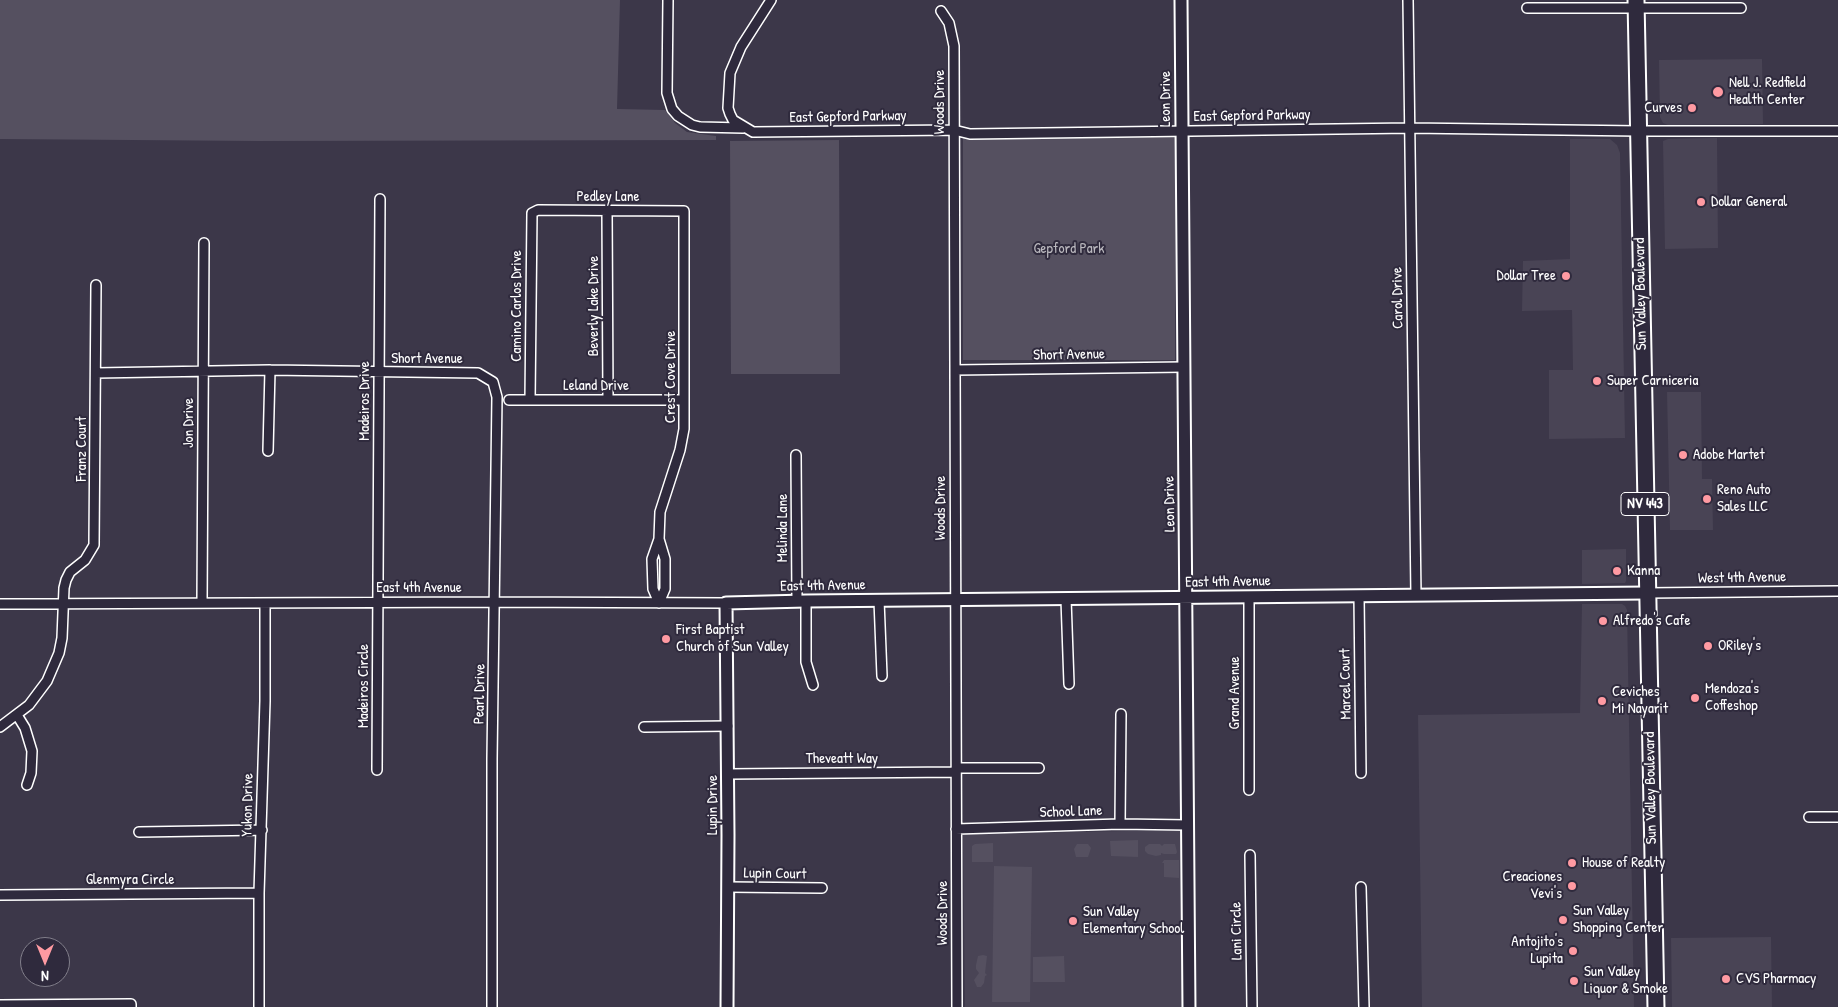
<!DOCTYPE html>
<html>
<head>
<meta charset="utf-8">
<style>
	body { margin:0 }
	#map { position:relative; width:1838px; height:1007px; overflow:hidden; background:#3c3749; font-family:"Patrick Hand",sans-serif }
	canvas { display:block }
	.north { position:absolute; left:20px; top:937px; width:50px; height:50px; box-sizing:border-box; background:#2f2a3d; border:1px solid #827f8b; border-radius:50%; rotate:180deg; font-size:14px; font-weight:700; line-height:20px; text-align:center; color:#fff }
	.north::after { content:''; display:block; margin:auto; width:18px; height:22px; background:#ff9aa2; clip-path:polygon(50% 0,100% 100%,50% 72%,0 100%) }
</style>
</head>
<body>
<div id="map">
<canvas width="1838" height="1007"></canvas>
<div class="north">N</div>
</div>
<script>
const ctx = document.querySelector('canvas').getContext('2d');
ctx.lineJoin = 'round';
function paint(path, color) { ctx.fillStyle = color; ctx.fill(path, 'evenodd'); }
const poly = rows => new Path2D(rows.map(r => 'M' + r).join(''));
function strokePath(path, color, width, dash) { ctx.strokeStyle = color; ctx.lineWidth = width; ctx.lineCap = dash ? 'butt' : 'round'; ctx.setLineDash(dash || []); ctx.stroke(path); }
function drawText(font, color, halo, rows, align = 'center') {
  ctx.font = font + ' "Patrick Hand",sans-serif'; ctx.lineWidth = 4; ctx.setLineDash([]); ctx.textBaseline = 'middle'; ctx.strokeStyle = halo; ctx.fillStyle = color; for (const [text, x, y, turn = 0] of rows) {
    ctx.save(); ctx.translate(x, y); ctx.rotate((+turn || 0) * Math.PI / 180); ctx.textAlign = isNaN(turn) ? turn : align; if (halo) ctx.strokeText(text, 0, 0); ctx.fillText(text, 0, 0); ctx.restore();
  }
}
paint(poly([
	[1762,59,1763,124,1668,125,1663,123,1660,117,1659,60],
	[1717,138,1718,248,1665,249,1663,141,1668,139],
	[1570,139,1610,139,1617,145,1620,153,1625,438,1549,439,1549,370,1573,370,1572,310,1522,311,1523,261,1570,259],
	[1667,392,1701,392,1702,479,1712,479,1713,530,1670,530],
	[1626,549,1626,581,1625,583,1582,584,1582,550],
	[1582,604,1622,604,1625,606,1627,610,1634,1007,1422,1007,1418,715,1580,713],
	[1183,830,1182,1007,965,1007,963,834],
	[1771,937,1772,1007,1672,1007,1671,938]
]), '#494455');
paint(poly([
	[0,0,620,0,617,109,665,110,675,123,687,132,716,136,716,140,261,141,0,139],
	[1175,137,1175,360,963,360,963,138],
	[839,140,840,374,731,374,730,141],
	[1138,840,1138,857,1111,856,1110,841],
	[993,843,993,862,972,862,972,846,975,844],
	[1077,844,1088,844,1091,848,1088,857,1076,857,1074,849],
	[1149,844,1160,844,1162,846,1164,844,1175,844,1177,852,1176,854,1164,854,1161,853,1161,855,1156,856,1148,854,1145,851,1145,847],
	[1164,860,1179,860,1179,878,1164,877,1164,863,1162,863],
	[994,866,1032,867,1030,1002,992,1002],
	[983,955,987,956,985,973,987,975,985,976,984,983,981,987,977,987,974,980,979,973,976,969,976,965,978,956],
	[1064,956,1065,982,1033,982,1033,957]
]), '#555060');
const minor = poly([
	[668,0,667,93,672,109,678,116,692,125,700,127,743,128],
	[771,0,741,47,730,73,728,108,730,114,733,120,753,132,954,130,970,134,1410,128,1639,131,1838,131],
	[1408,0,1416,595],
	[1527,8,1741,8],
	[941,11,949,23,954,46,957,1007],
	[607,211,608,400],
	[955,370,1184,367],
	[96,373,270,370,478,373,493,382,497,397,492,759,492,1007],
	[509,400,684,400],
	[530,400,532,213,538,210,684,211,684,429,680,450,660,512,659,539,665,559,665,589,659,603],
	[268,451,270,370],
	[796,455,797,601],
	[659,539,652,559,653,589,659,603],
	[1647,593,1838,591],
	[1359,596,1361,773],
	[1249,597,1249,790],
	[1066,599,1069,684],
	[879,600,882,676],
	[806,601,806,662,813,685],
	[202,603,204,243],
	[0,604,496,602,726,603],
	[17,715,25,728,32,751,31,773,27,785],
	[0,727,29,705,47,681,59,653,62,638,64,588,66,580,70,572,85,560,94,545,96,285],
	[644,727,728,726],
	[956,768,1039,768],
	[377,770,380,199],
	[728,774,956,772],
	[1809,817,1838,817],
	[1120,824,1121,714],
	[956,829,1120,824,1188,825],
	[139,832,262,830],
	[1250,855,1252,1007],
	[728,887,822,888],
	[1361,887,1364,1007],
	[0,895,259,893],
	[0,1005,131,1004,131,1007],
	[259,1007,259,893,265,701,265,604]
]);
const tertiary = poly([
	[1181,0,1189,1007],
	[727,1007,728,835,726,603,806,601,1647,593]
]);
const primary = poly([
	[1636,0,1656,1007]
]);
strokePath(minor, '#fff', 12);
strokePath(tertiary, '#fff', 15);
strokePath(primary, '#fff', 19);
strokePath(minor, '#2f2a3d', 9);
strokePath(tertiary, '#2f2a3d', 11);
strokePath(primary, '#2f2a3d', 15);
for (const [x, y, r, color] of [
	[1718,92,6,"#ff9aa2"],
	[1692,108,5,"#ff9aa2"],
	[1701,202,5,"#ff9aa2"],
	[1566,276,5,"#ff9aa2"],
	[1597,381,5,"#ff9aa2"],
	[1683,455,5,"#ff9aa2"],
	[1707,499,5,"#ff9aa2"],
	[1617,571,5,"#ff9aa2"],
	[1603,621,5,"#ff9aa2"],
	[666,639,5,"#ff9aa2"],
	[1708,646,5,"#ff9aa2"],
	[1695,698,5,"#ff9aa2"],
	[1602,701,5,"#ff9aa2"],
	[1572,863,5,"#ff9aa2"],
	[1572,886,5,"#ff9aa2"],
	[1563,920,5,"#ff9aa2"],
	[1073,921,5,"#ff9aa2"],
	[1573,951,5,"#ff9aa2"],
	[1726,979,5,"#ff9aa2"],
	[1574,981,5,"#ff9aa2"]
]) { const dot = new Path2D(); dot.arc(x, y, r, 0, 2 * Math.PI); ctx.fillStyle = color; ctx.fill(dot); strokePath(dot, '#2f2a3d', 2); }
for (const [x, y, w] of [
	[1645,504,48]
]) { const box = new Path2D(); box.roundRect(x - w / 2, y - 11.5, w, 23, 4); ctx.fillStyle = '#2f2a3d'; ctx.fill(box); strokePath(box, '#fff', 1); }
drawText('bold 14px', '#fff', null, [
	["NV 443",1645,504]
]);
drawText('15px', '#fff', '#2f2a3d', [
	["Nell J. Redfield",1729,83],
	["Health Center",1729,100],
	["Curves",1682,108,"right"],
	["Dollar General",1711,202],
	["Dollar Tree",1556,276,"right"],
	["Super Carniceria",1607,381],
	["Adobe Martet",1693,455],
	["Reno Auto",1717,490],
	["Sales LLC",1717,507],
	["Kanna",1627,571],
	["Alfredo's Cafe",1613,621],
	["First Baptist",676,630],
	["Church of Sun Valley",676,647],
	["ORiley's",1718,646],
	["Mendoza's",1705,689],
	["Coffeshop",1705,706],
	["Ceviches",1612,692],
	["Mi Nayarit",1612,709],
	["House of Realty",1582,863],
	["Creaciones",1562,877,"right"],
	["Vevi's",1562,894,"right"],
	["Sun Valley",1573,911],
	["Shopping Center",1573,928],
	["Sun Valley",1083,912],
	["Elementary School",1083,929],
	["Antojito's",1563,942,"right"],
	["Lupita",1563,959,"right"],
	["Sun Valley",1584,972],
	["Liquor & Smoke",1584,989],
	["CVS Pharmacy",1736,979]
], 'left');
drawText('15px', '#fff', '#2f2a3d', [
	["Leon Drive",1166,99,-90],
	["Woods Drive",940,102,-90],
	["East Gepford Parkway",1252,116,-1],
	["East Gepford Parkway",848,117,-1],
	["Pedley Lane",608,197],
	["Sun Valley Boulevard",1641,294,-91],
	["Carol Drive",1398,298,-91],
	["Camino Carlos Drive",517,306,-90],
	["Beverly Lake Drive",594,306,-90],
	["Short Avenue",1069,355,-1],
	["Short Avenue",427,359],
	["Crest Cove Drive",671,377,-90],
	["Leland Drive",596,386],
	["Madeiros Drive",365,401,-90],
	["Jon Drive",189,423,-90],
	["Franz Court",82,449,-90],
	["Leon Drive",1170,504,-91],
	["Woods Drive",941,508,-90],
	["Melinda Lane",783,528,-90],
	["West 4th Avenue",1742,578,-1],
	["East 4th Avenue",1228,582,-1],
	["East 4th Avenue",823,586,-1],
	["East 4th Avenue",419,588],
	["Marcel Court",1346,684,-91],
	["Madeiros Circle",364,686,-90],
	["Grand Avenue",1235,693,-90],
	["Pearl Drive",480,694,-89],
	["Theveatt Way",842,759],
	["Sun Valley Boulevard",1651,788,-91],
	["Yukon Drive",248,805,-89],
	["Lupin Drive",713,805,-90],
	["School Lane",1071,812,-2],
	["Lupin Court",775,874,1],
	["Glenmyra Circle",130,880],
	["Woods Drive",943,913,-90],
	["Lani Circle",1237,931,-91]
]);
drawText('15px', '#bbb9bf', '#2f2a3d', [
	["Gepford Park",1069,249]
]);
</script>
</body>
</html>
